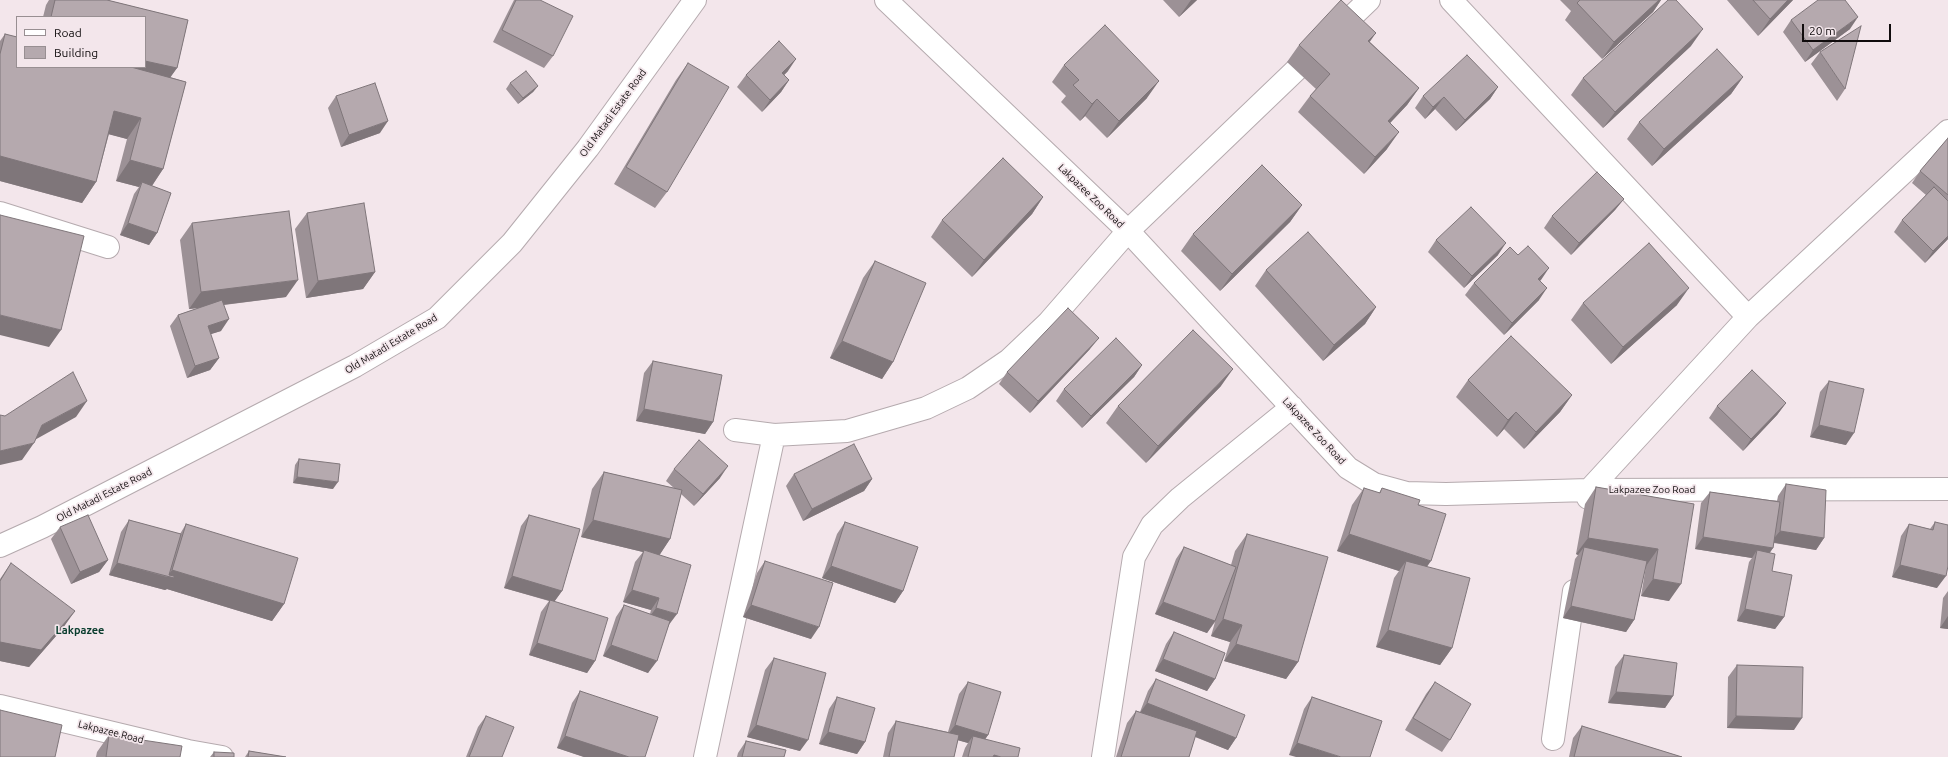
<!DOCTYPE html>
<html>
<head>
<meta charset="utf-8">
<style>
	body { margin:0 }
	#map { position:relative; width:1948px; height:757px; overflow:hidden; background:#f3e6eb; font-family:Ubuntu,sans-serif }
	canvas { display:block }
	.legend { position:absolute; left:16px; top:16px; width:130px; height:52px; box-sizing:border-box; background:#f3e6eb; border:1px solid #988f92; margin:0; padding:5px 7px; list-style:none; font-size:12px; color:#100c0d }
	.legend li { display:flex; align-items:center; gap:8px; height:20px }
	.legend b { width:20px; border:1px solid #988f92 }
	.scale { position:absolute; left:1802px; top:24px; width:89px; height:18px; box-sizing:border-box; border:2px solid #100c0d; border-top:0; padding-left:5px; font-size:12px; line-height:14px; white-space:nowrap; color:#100c0d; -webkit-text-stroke:3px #f3e6eb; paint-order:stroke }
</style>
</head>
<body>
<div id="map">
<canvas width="1948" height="757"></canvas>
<ul class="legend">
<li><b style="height:5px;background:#fff"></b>Road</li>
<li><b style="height:11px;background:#b5a9ae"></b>Building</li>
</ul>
<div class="scale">20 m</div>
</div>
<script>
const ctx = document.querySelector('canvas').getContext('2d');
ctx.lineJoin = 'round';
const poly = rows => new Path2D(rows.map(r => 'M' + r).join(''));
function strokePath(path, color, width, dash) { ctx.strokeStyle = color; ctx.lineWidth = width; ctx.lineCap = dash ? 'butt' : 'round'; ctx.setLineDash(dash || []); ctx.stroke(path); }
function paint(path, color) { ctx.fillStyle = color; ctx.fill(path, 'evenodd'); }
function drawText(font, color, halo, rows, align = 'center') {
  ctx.font = font + ' Ubuntu,sans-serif'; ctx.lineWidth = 3.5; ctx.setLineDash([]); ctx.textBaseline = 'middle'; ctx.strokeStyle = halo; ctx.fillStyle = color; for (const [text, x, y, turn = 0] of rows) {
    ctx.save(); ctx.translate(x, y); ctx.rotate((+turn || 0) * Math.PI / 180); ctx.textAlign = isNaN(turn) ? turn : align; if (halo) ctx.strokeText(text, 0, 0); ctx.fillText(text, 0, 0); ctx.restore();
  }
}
const street = poly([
	[886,0,1128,231,1348,468,1374,484,1407,493,1446,494,1589,490,1948,489],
	[1451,0,1748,317,1589,490,1588,498],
	[0,213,108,247],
	[1748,317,1948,131],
	[735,430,774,435,847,431,926,408,968,388,1009,360,1048,323,1128,231,1369,0],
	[0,706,188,751,222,757],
	[1553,739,1574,591],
	[705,757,774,435],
	[1103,757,1134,557,1152,525,1180,498,1292,407]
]);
const secondary = poly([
	[0,546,42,527,355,366,437,318,512,243,588,148,695,0]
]);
strokePath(street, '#b5aaae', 24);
strokePath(secondary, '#b5aaae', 24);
strokePath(street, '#fff', 22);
strokePath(secondary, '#fff', 22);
paint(poly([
	[49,0,107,0,188,20,177,68,170,77,186,82,163,169,152,186,171,193,157,233,149,245,120,235,134,194,139,187,116,181,127,139,109,134,96,182,82,203,0,181,0,41,5,34,17,37,17,67,145,67,145,17,43,17,46,5],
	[514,0,540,0,553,56,544,68,493,42],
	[1163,0,1197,0,1179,17],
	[1560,0,1661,0,1653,12,1602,59,1565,20,1571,11],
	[1727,0,1793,0,1758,36],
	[1791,20,1850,29,1805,62,1783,32],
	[1370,42,1419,88,1407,105,1390,123,1387,149,1364,174,1298,112,1310,96,1316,89,1287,62,1299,45],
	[1691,46,1603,128,1571,95,1583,78],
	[1820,52,1845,89,1837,101,1811,64],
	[688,63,667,192,655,208,614,184,676,80],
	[1064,65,1147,98,1107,138,1085,116,1080,121,1061,102,1066,96,1052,82],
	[788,71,784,75,789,80,781,92,762,112,737,87,746,75],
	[1743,77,1731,94,1652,166,1627,139,1639,122],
	[510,83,538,86,533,92,518,104,506,89],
	[1498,87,1490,99,1456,131,1435,109,1425,119,1415,108,1423,96],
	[336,96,380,133,341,147,328,108],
	[1948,138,1948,239,1925,263,1894,232,1902,220,1926,195,1912,183,1920,171],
	[1043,197,1032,214,972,277,931,237,942,220],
	[1624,199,1615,210,1571,255,1544,228,1552,216],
	[1302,205,1290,222,1220,291,1181,251,1193,234],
	[307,213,375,272,363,289,306,298,295,229],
	[192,223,286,297,224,305,221,331,210,334,219,358,210,370,187,378,170,326,178,315,198,308,189,309,180,240],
	[1436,240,1498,255,1464,288,1428,252],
	[875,261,893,362,882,379,830,358,863,278],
	[1266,270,1376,307,1365,324,1323,361,1255,286],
	[1474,283,1539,300,1504,335,1465,295],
	[1583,303,1677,305,1611,364,1571,320],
	[1090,349,1030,413,999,384,1007,372],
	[653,361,713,422,705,434,636,421,644,373],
	[1142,365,1134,377,1082,428,1056,401,1064,389],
	[1468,380,1572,395,1560,412,1524,449,1504,429,1497,437,1456,397],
	[1829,381,1846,445,1810,437,1820,392],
	[1221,386,1146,463,1106,423,1118,406],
	[1786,403,1777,415,1743,451,1709,418,1717,406],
	[299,459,333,489,293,483,295,465],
	[674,469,720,478,694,506,681,494,670,539,659,555,669,625,648,673,603,656,616,617,624,605,650,614,651,610,623,602,635,562,643,552,581,537,592,489,604,472,674,488,666,481],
	[794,474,872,479,864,491,803,521,786,486],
	[1786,484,1824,538,1816,550,1774,543,1773,548,1769,553,1772,571,1784,617,1775,629,1737,621,1749,562,1752,558,1695,549,1701,503,1710,492,1777,501,1778,496],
	[1596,487,1694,504,1669,601,1641,596,1646,566,1634,620,1626,632,1563,618,1575,559,1578,555,1576,554,1585,504],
	[1364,488,1379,493,1382,488,1418,505,1427,567,1452,648,1440,665,1376,647,1394,578,1399,571,1337,551,1352,505],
	[529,515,562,591,554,602,595,661,587,673,529,655,541,612,549,601,504,588,521,526],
	[129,520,180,534,186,524,284,604,272,621,167,589,165,590,109,575,121,532],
	[845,522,903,591,895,603,822,578,837,534],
	[1935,522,1937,588,1892,577,1901,536,1909,524,1930,529],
	[60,527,108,560,99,572,71,584,51,539],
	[1247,534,1298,662,1286,679,1224,661,1230,642,1211,636,1215,622,1207,633,1155,614,1176,559,1184,547,1231,565,1235,551],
	[765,561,811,639,743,617,757,573],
	[11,563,63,628,29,667,0,661,0,579],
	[1948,591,1948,629,1940,628,1943,598],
	[1174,632,1215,679,1207,691,1155,671,1166,644],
	[1624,655,1673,696,1665,708,1608,703,1615,667],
	[774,658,800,751,747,737,765,670],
	[1737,665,1794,730,1727,728,1728,677],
	[1156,679,1236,738,1228,750,1195,737,1189,757,1116,757,1127,723,1136,711,1140,712,1148,691],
	[968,682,988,735,985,739,1018,757,962,757,965,748,968,743,958,740,954,757,883,757,888,733,896,721,948,732,959,694],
	[1435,682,1450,740,1442,752,1405,730,1426,694],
	[580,691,645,757,584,757,557,748,572,703],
	[837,697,865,742,857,754,819,744,829,709],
	[1312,697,1382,721,1289,755,1304,709],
	[486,716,502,757,466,757,478,727],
	[1582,726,1682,757,1569,757,1573,738],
	[109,735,180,757,96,757,97,752],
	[746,741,784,757,737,757,738,753],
	[249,751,286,757,245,757],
	[214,752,234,757,210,757]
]), '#9c9196');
paint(poly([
	[1191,0,1197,0,1179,17],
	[1659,0,1661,0,1653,12,1602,59,1614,42],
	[1788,0,1793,0,1758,36,1770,19],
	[1858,17,1850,29,1805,62,1813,50],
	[1703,29,1691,46,1603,128,1615,112],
	[1376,33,1364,50,1368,41],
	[796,59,788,71,774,85,782,73],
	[145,61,177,68,165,85,90,67,145,67],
	[1743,77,1731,94,1652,166,1664,149],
	[789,80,781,92,762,112,770,100],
	[1159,81,1147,98,1107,138,1119,121],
	[538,86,533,92,518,104,523,98],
	[1498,87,1490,99,1456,131,1465,120],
	[1419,88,1407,105,1376,138,1388,121],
	[1444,97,1435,109,1425,119,1433,107],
	[1097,99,1085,116,1080,121,1092,104],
	[114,111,141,118,127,139,100,132],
	[388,121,380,133,341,147,349,135],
	[1399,132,1387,149,1364,174,1375,157],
	[0,156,96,182,82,203,0,181],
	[130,160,163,169,149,190,142,182,139,187,116,181],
	[1043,197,1032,214,972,277,984,260],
	[1624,199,1615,210,1571,255,1579,243],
	[1302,205,1290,222,1220,291,1232,274],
	[128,223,157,233,149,245,120,235],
	[1948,236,1948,239,1925,263,1933,251],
	[1506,243,1498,255,1464,288,1472,276],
	[1549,268,1541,280,1530,291,1538,279],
	[375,272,363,289,306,298,318,281],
	[298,280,286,297,189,309,201,292],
	[1547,288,1539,300,1504,335,1512,323],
	[1689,288,1677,305,1611,364,1623,347],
	[1376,307,1365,324,1323,361,1334,345],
	[0,315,61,330,49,347,0,335],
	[229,319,221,331,199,338,208,326],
	[1099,338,1090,349,1030,413,1038,401],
	[842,341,893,362,882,379,830,358],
	[219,358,210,370,187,378,195,366],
	[1142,365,1134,377,1082,428,1091,416],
	[1233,369,1221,386,1146,463,1158,446],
	[1572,395,1560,412,1524,449,1536,432],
	[87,401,76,417,31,442,42,425],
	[1786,403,1777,415,1743,451,1751,439],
	[644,409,713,422,705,434,636,421],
	[1516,412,1504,429,1497,437,1508,420],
	[1819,425,1854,433,1846,445,1810,437],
	[34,443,22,460,0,465,0,451],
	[728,466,720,478,694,506,703,494],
	[297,477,338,482,333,489,293,483],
	[872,479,864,491,803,521,812,509],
	[593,520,670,539,659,556,644,550,643,552,581,537],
	[1780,531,1824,538,1816,550,1771,542],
	[1349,534,1431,561,1419,578,1406,561,1399,571,1337,551],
	[1703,537,1773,548,1765,560,1757,550,1752,558,1695,549],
	[1588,538,1658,549,1646,566,1584,547,1578,555,1576,554],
	[108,560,99,572,71,584,80,572],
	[117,563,167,577,172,570,284,604,272,621,167,589,165,590,109,575],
	[1900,565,1946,576,1937,588,1892,577],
	[831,566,903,591,895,603,822,578],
	[512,576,562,591,554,602,504,588],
	[1653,579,1681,584,1669,601,1641,596],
	[632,590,659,598,651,610,623,602],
	[1163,602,1215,621,1207,633,1155,614],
	[751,605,819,627,811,639,743,617],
	[1571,606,1634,620,1626,632,1563,618],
	[656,608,677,614,668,626,648,619],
	[1745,609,1784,617,1775,629,1737,621],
	[75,611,63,628,29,667,0,661,0,642],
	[1948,616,1948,629,1940,628],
	[1223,619,1242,625,1230,642,1211,636],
	[1388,630,1452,648,1440,665,1376,647],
	[537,643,595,661,587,673,529,655],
	[1236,644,1298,662,1286,679,1224,661],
	[611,645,657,661,648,673,603,656],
	[1163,659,1215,679,1207,691,1155,671],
	[1616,692,1673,696,1665,708,1608,703],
	[1147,703,1236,738,1228,750,1139,714],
	[1736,716,1802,718,1794,730,1727,728],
	[756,725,808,740,800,751,747,737],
	[955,725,988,735,980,747,973,736,968,743,946,737],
	[828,732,865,742,857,754,819,744],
	[565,736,629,757,584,757,557,748],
	[1297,743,1341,757,1296,757,1289,755],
	[994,755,1001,757,992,757]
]), '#7f767a');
const building = poly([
	[55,0,107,0,188,20,177,68,145,61,145,17,51,17,55,0],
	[516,0,540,0,573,16,553,56,502,30,516,0],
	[1341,0,1376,33,1368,41,1419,88,1388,121,1399,132,1375,157,1310,96,1330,74,1299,45,1341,0],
	[1580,0,1659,0,1614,42,1577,3,1580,0],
	[1668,0,1676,0,1703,29,1615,112,1583,78,1668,0],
	[1753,0,1788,0,1770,19,1753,0],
	[1818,0,1845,0,1858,17,1813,50,1791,20,1818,0],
	[1105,25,1159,81,1119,121,1097,99,1092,104,1073,85,1079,80,1064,65,1105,25],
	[1861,26,1845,89,1820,52,1861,26],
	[5,34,17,37,17,67,131,67,186,82,163,169,130,160,141,118,114,111,96,182,0,156,0,54,5,34],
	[779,41,796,59,782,73,789,80,770,100,746,75,779,41],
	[1717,49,1743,77,1664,149,1639,122,1717,49],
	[1467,55,1498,87,1465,120,1444,97,1433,107,1423,96,1467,55],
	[688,63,729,87,667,192,626,167,688,63],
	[526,71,538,86,523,98,510,83,526,71],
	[375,83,388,121,349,135,336,96,375,83],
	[1948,138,1948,195,1920,171,1948,138],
	[1003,158,1043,197,984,260,942,220,1003,158],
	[1262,165,1302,205,1232,274,1193,234,1262,165],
	[1597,172,1624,199,1579,243,1552,216,1597,172],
	[142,182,171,193,157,233,128,223,142,182],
	[1934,187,1948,201,1948,236,1933,251,1902,220,1934,187],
	[364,203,375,272,318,281,307,213,364,203],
	[1471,207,1506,243,1472,276,1436,240,1471,207],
	[289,211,298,280,201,292,192,223,289,211],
	[0,215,84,236,61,330,0,315,0,215],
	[1308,232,1376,307,1334,345,1266,270,1308,232],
	[1649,243,1689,288,1623,347,1583,303,1649,243],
	[1528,246,1549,268,1538,279,1547,288,1512,323,1474,283,1510,247,1518,255,1528,246],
	[875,261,926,283,893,362,842,341,875,261],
	[222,300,229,319,208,326,219,358,195,366,178,315,222,300],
	[1068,308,1099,338,1038,401,1007,372,1068,308],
	[1193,330,1233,369,1158,446,1118,406,1193,330],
	[1511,336,1572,395,1536,432,1516,412,1508,420,1468,380,1511,336],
	[1116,338,1142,365,1091,416,1064,389,1116,338],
	[653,361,722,375,713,422,644,409,653,361],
	[1752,370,1786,403,1751,439,1717,406,1752,370],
	[73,372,87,401,42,425,34,443,0,451,0,415,5,416,73,372],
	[1829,381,1864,389,1854,433,1819,425,1829,381],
	[699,440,728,466,703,494,674,469,699,440],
	[854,444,872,479,812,509,794,474,854,444],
	[299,459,340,464,338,482,297,477,299,459],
	[604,472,682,490,670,539,593,520,604,472],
	[1786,484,1826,490,1824,538,1780,531,1786,484],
	[1596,487,1694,504,1681,584,1653,579,1658,549,1588,538,1596,487],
	[1364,488,1380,493,1382,488,1420,500,1418,505,1446,514,1431,561,1349,534,1364,488],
	[1710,492,1780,502,1773,548,1703,537,1710,492],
	[88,515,108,560,80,572,60,527,88,515],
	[529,515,580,529,562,591,512,576,529,515],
	[129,520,181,534,169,575,174,576,174,578,117,563,129,520],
	[845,522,918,547,903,591,831,566,845,522],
	[1935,522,1948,525,1948,566,1946,576,1900,565,1909,524,1933,530,1935,522],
	[186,524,298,558,284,604,172,570,186,524],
	[1247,534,1328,557,1298,662,1236,644,1242,625,1223,619,1247,534],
	[1184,547,1236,567,1215,621,1163,602,1184,547],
	[1584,547,1647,561,1634,620,1571,606,1584,547],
	[644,550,691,565,677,614,656,608,659,598,632,590,644,550],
	[1757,550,1775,554,1772,571,1792,575,1784,617,1745,609,1757,550],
	[765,561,833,583,819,627,751,605,765,561],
	[1406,561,1470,578,1452,648,1388,630,1406,561],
	[11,563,75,611,41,650,0,642,0,581,11,563],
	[550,600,608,618,595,661,537,643,550,600],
	[624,605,670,621,657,661,611,645,624,605],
	[1174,632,1225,653,1215,679,1163,659,1174,632],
	[1624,655,1677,663,1673,696,1616,692,1624,655],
	[774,658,826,673,808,740,756,725,774,658],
	[1737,665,1803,667,1802,718,1736,716,1737,665],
	[1156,679,1245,715,1236,738,1147,703,1156,679],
	[968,682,1001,692,988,735,955,725,968,682],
	[1435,682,1471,704,1450,740,1413,718,1435,682],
	[580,691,658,717,645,757,629,757,565,736,580,691],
	[837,697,875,708,865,742,828,732,837,697],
	[1312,697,1382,721,1370,757,1341,757,1297,743,1312,697],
	[0,710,62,725,55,757,0,757,0,710],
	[1136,711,1197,731,1189,757,1121,757,1136,711],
	[486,716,514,727,502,757,469,757,486,716],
	[896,721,959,735,954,757,889,757,896,721],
	[1582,726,1682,757,1574,757,1582,726],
	[109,735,182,746,180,757,106,757,109,735],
	[973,736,1020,748,1018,757,1001,757,994,755,993,757,968,757,973,736],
	[746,741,786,750,784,757,742,757,746,741],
	[249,751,286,757,248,757,249,751],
	[214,752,234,753,234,757,214,757,214,752]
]);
paint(building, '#b5a9ae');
strokePath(building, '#7f767a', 1);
drawText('10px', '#100c0d', '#f3e6eb', [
	["Old Matadi Estate Road",613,113,-54],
	["Lakpazee Zoo Road",1091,196,44],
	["Old Matadi Estate Road",391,344,-31],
	["Lakpazee Zoo Road",1314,431,47],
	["Lakpazee Zoo Road",1652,490],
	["Old Matadi Estate Road",104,495,-27],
	["Lakpazee Road",111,732,14]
]);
drawText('bold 11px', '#0a3d2e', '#f3e6eb', [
	["Lakpazee",80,630]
]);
</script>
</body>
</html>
